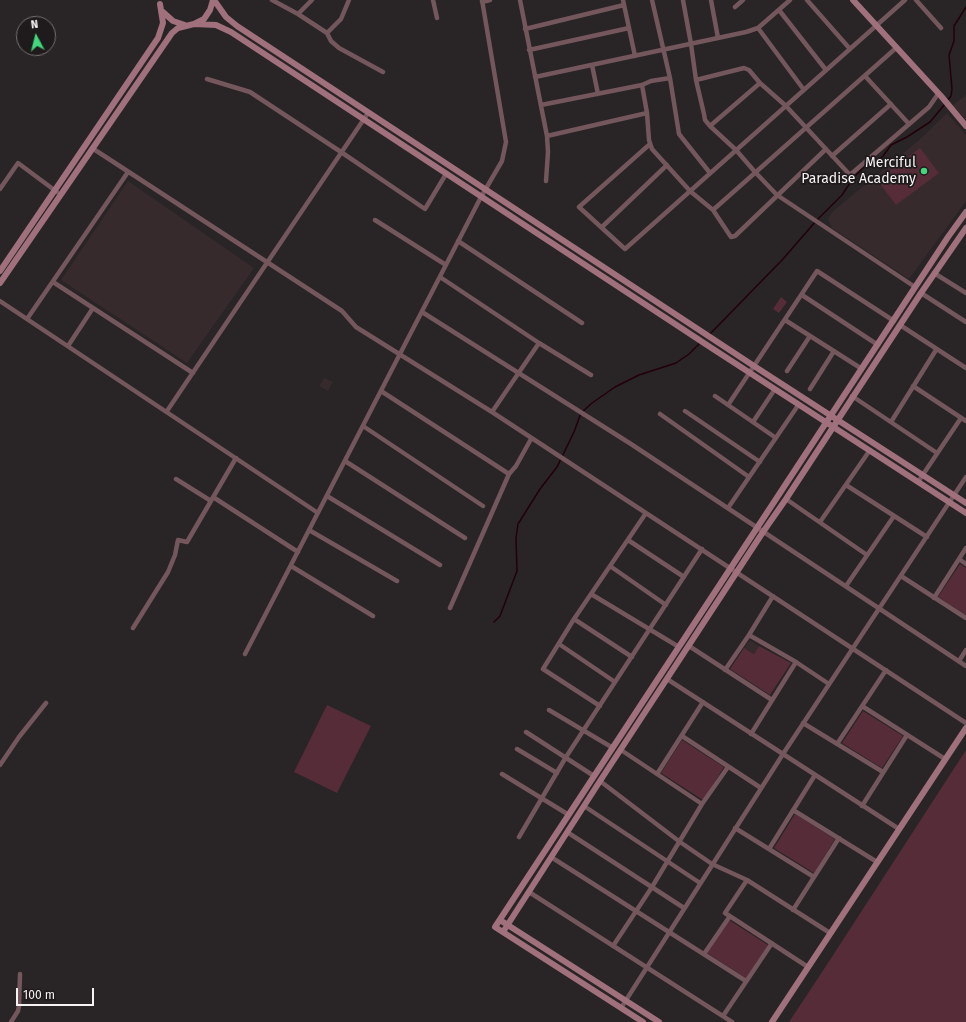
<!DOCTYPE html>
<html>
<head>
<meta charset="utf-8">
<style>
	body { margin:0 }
	#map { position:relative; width:966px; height:1022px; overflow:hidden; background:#292425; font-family:"Fira Sans",sans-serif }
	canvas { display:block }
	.north { position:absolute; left:16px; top:16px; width:40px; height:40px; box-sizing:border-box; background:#1f1a1b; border:1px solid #757172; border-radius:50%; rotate:353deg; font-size:11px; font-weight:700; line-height:16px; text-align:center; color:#f7f3f4 }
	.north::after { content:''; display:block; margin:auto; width:14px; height:18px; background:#42d77c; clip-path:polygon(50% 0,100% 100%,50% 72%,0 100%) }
	.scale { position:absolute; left:16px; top:988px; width:78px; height:18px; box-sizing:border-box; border:2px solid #f7f3f4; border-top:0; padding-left:5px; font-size:12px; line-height:14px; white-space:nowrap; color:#f7f3f4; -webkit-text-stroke:3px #1f1a1b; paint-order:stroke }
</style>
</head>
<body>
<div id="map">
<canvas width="966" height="1022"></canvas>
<div class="north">N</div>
<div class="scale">100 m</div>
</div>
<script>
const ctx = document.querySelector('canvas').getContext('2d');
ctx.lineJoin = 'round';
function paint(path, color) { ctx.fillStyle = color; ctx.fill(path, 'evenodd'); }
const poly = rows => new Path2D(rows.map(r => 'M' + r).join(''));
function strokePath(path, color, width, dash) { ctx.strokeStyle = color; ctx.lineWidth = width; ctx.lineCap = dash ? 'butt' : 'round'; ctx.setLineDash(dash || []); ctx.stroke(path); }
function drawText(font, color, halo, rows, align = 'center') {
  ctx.font = font + ' "Fira Sans",sans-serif'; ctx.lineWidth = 3.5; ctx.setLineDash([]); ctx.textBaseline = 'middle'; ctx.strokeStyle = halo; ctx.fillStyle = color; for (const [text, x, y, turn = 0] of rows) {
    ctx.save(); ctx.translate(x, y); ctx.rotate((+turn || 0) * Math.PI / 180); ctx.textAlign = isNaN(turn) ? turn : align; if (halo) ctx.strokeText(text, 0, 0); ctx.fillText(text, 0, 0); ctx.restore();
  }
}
paint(poly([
	[966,95,966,120,953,105],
	[947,113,966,135,966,201,909,279,832,228,828,219,832,212,919,140],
	[128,181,254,268,187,363,61,280],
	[324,378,333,382,328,391,319,386],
	[750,640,759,646,754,654,744,648]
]), '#362a2d');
paint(poly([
	[920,148,939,173,896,205,877,180],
	[781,297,787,302,779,313,773,309],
	[960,564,966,568,966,615,938,597],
	[759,646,791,663,770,695,730,669,744,648,754,654],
	[327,705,371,726,337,793,294,772],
	[863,711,903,736,882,768,842,743],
	[682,740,724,767,703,800,661,773],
	[966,750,966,1022,789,1022,826,966],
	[795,814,835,839,814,873,774,848],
	[729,920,768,945,746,978,707,953]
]), '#552c38');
strokePath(poly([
	[947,101,951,96,952,89,949,55,954,41,954,26,966,7],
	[710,334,783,259,816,221,842,195,854,177,864,167,876,161,883,156,891,145,907,137,930,122,945,104],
	[494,622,500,616,517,571,516,538,518,524,540,489,557,467,574,432,581,413,592,403,615,387,639,375,676,363,689,354,700,343]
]), '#22000a', 1.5);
strokePath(poly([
	[272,0,298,14,327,33,331,41,339,48,383,72],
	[433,0,437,18],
	[520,0,547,136,548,152,546,181],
	[623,0,635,56],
	[652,0,670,78,679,134,710,173],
	[683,0,691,44,696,80,704,114,705,120,710,126,736,150,755,172,777,195,915,287],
	[711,0,718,38],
	[807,0,850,49],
	[916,0,941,28],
	[482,2,490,0],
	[735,7,743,0],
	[779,10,826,70],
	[298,14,312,0],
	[758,28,804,90],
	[525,29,624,5],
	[327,33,341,19,349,0],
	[529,50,629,28],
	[592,65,598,94],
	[865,76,909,124],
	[535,77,746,32,758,28,790,0],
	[207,79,250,92,341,152,425,209,446,174],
	[696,80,744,68,749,70,760,83,786,106,850,175,929,107,938,94],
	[642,85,647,113,649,140,652,149,690,191,713,210,731,237,735,236,826,149],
	[541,105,642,85,651,81,670,78],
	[710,126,760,83],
	[547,136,647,113],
	[650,144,579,207,625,249,905,0],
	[92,148,342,311,356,327,492,412,966,723],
	[832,156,891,104],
	[0,189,18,163,57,192],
	[713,210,896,48],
	[375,220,446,265],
	[602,227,667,165],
	[458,241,582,323],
	[934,273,966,293],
	[440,277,539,343,591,375],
	[53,282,193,373],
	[921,293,966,322],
	[802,295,878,345],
	[0,301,318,513],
	[422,312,631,444,966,666],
	[27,319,128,172],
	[785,320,862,369],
	[900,325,966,368],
	[68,346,93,308],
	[787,371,810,336],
	[913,386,966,421],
	[810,389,834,351],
	[381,391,509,474],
	[715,396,776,438],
	[852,396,937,453],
	[728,405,817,271,894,321],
	[167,411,368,113],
	[685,411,760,462],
	[492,412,539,343],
	[660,414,749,477],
	[753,422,775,389],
	[891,422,936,350],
	[363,426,483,506],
	[345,461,465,538],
	[176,479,211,501],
	[918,482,961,418],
	[846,485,927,537],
	[327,496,440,565],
	[213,497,298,552],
	[786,499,867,555],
	[728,508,799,404],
	[820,522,870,450],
	[309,530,397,581],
	[628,540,684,577],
	[959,559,966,564],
	[291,566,373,616],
	[610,566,666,605],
	[901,576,966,618],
	[846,586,894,516],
	[591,594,679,647],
	[934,598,966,548],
	[450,608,509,474,516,466,531,439],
	[574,619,632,657],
	[133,628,168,572,175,555,178,540,187,542,236,458],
	[749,635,796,662,829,684],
	[559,644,615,682],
	[689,646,772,700],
	[245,654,481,197,502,161,506,142,482,0],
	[959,661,966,650],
	[725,670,749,635,773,596],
	[667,679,899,829],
	[600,706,543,669,574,619,646,513],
	[862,706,945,759],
	[549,710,613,748],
	[803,723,883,772],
	[526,732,594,776],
	[751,734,796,662],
	[682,736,761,788],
	[837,744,886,670],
	[517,749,557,773],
	[621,750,702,804],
	[0,765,19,737,46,703],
	[502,774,569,815],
	[657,774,703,702],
	[600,781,680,842,712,864,747,880,830,933],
	[584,806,700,883],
	[862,806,907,735],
	[793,810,877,862],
	[735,828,814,877],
	[567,832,684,908],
	[519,837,566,757,702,549],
	[769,849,815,775],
	[551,857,746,981],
	[747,880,725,913,808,967],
	[529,892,732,1022],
	[793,910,839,838],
	[613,946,652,887,702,804,728,767],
	[704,954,730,916],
	[621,1008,783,754,966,477],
	[723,1016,772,943],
	[11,1022,18,1011,19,1006,20,974]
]), '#74565d', 4.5);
strokePath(poly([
	[214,0,226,17,237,26,754,366,966,503],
	[853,0,941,96,966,126],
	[163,12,173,21,185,25],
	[194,24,216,25,231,32,710,347,966,513],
	[0,271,158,38,163,23,160,4],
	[0,283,172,33,178,28,194,24,204,19,210,10,213,0],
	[500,920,659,1022],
	[503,932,600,781,763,532,786,499,921,293,966,228],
	[643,1022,495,927,948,237,966,212],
	[772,1022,966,728]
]), '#a0717d', 6);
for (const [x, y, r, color] of [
	[924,171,4,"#42d77c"]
]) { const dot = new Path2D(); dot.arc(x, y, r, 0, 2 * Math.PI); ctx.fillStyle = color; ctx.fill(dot); strokePath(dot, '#1f1a1b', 1.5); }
drawText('14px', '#f7f3f4', '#1f1a1b', [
	["Merciful",916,163],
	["Paradise Academy",916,179]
], 'right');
</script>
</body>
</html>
